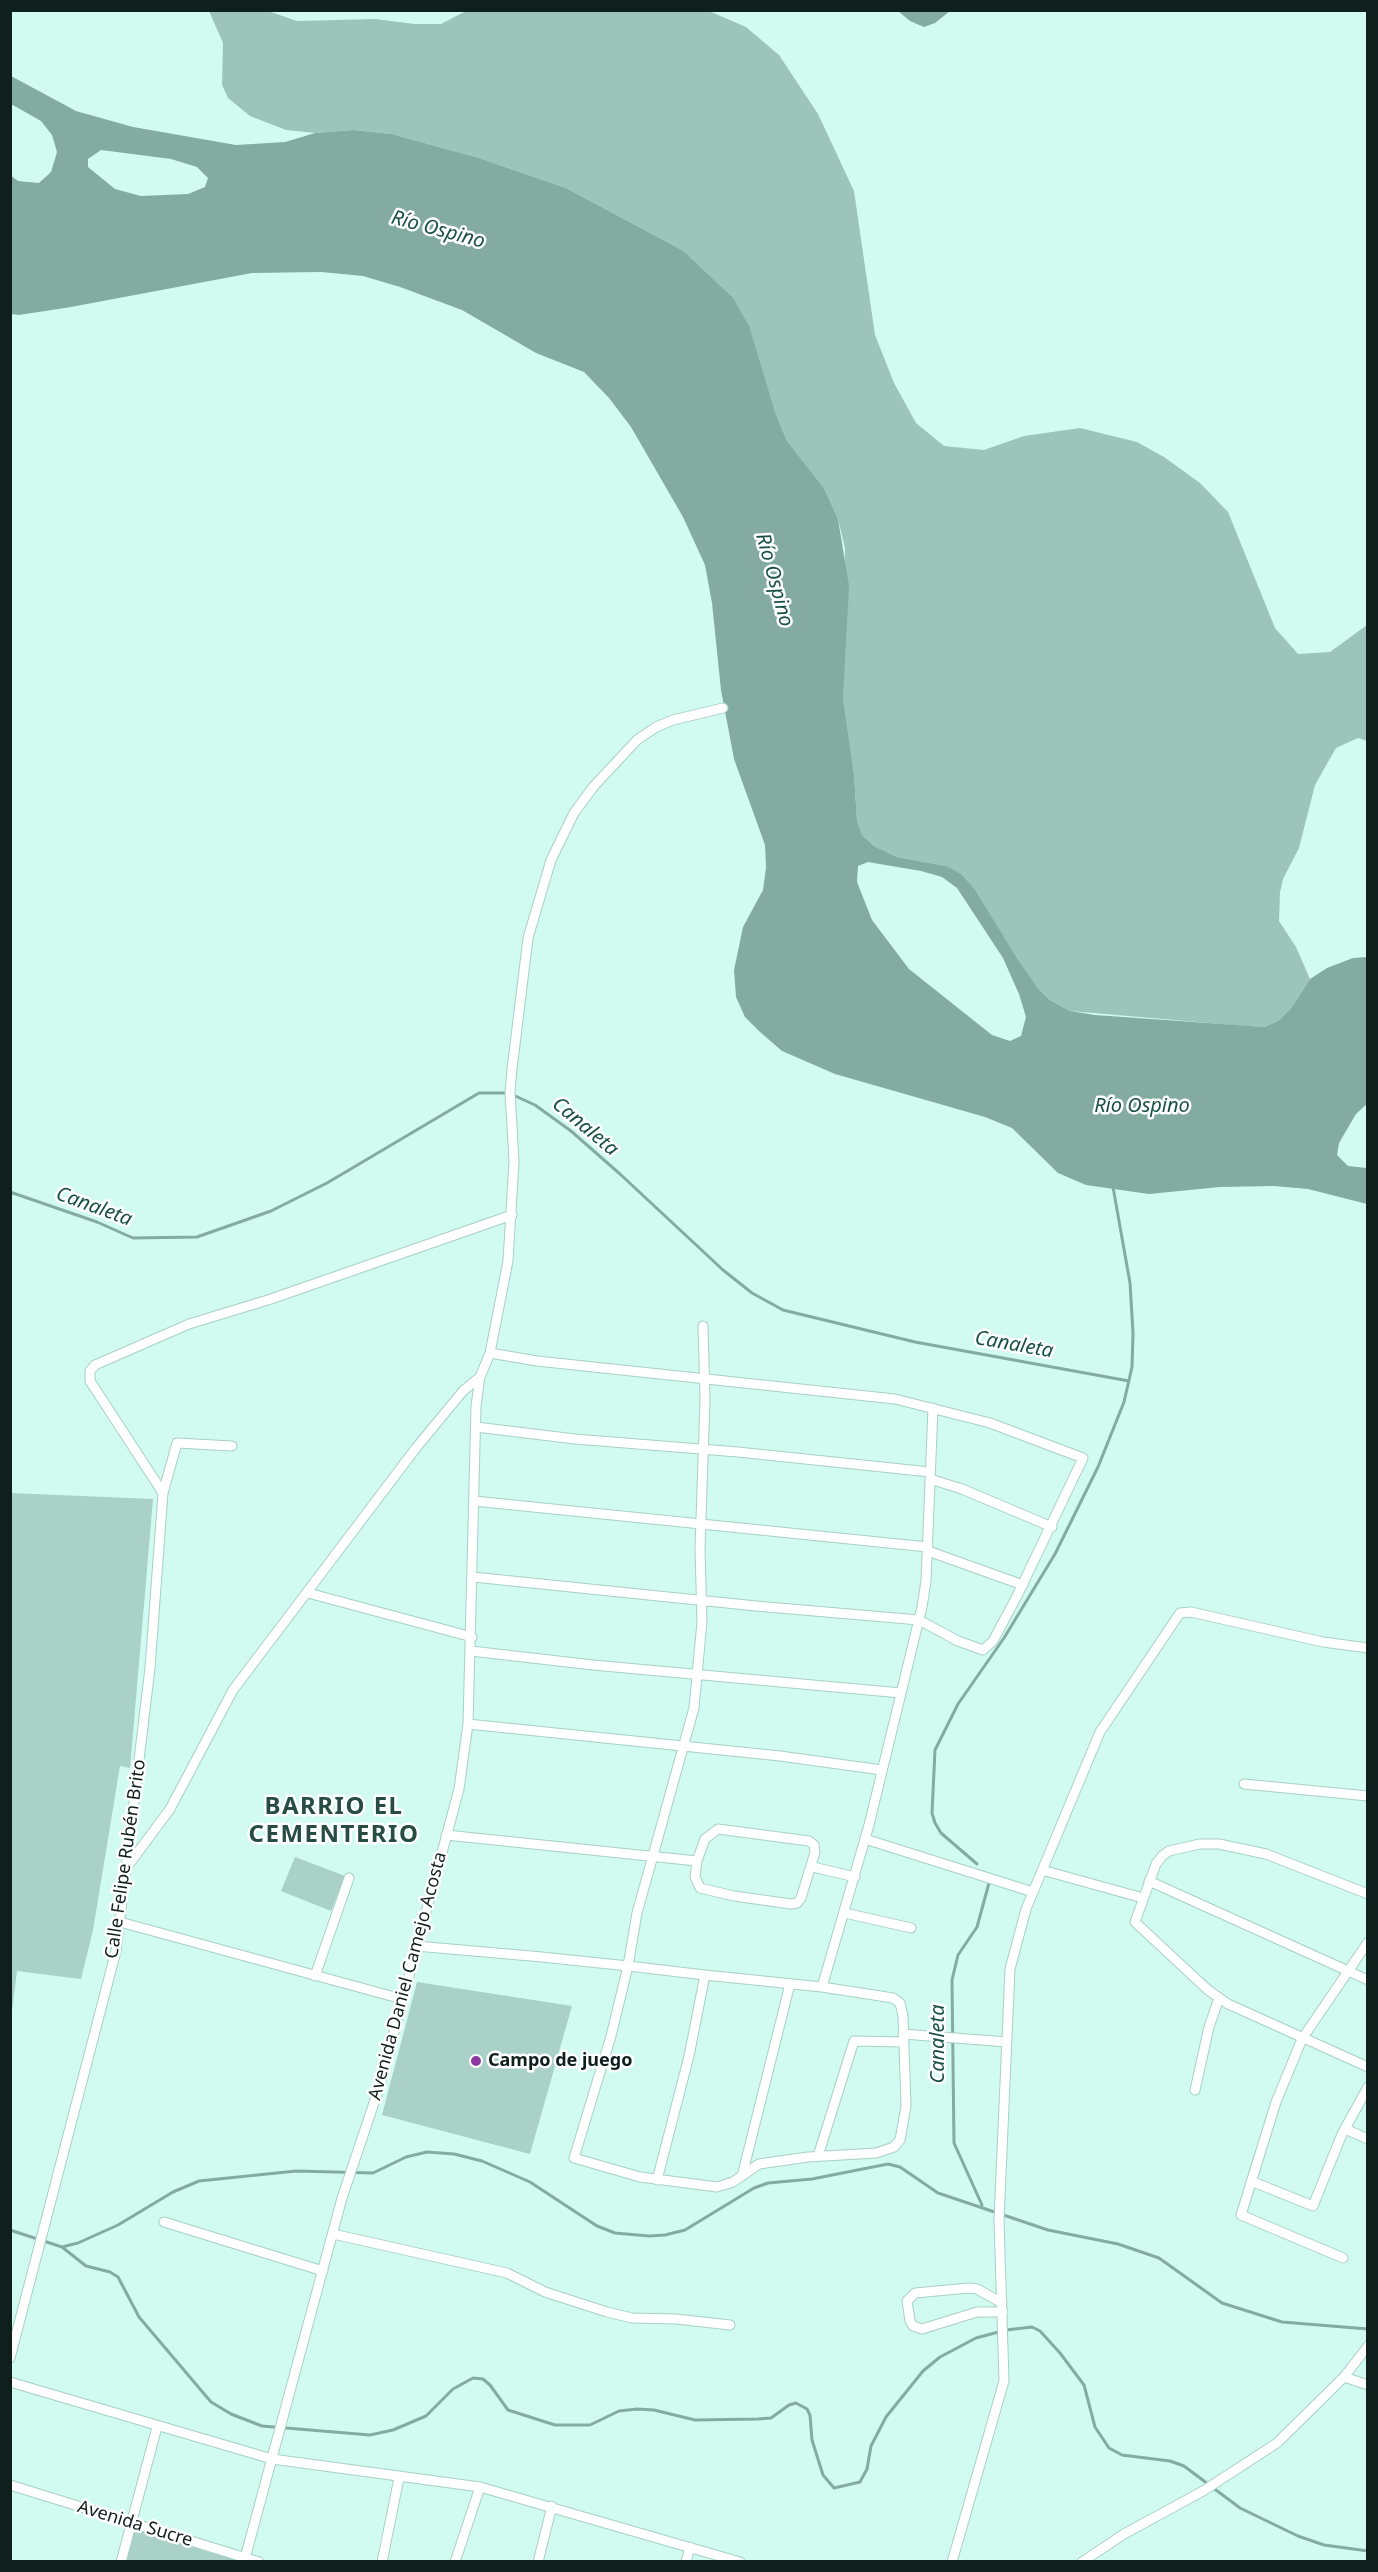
<!DOCTYPE html>
<html>
<head>
<meta charset="utf-8">
<style>
	body { margin:0 }
	#map { position:relative; width:1378px; height:2572px; overflow:hidden; background:#d1fbf1; font-family:"Noto Sans",sans-serif }
	canvas { display:block }
	.frame { position:absolute; inset:0; border:12px solid #0f1f1c; pointer-events:none }
</style>
</head>
<body>
<div id="map">
<canvas width="1378" height="2572"></canvas>
<div class="frame"></div>
</div>
<script>
const ctx = document.querySelector('canvas').getContext('2d');
ctx.lineJoin = 'round';
function paint(path, color) { ctx.fillStyle = color; ctx.fill(path, 'evenodd'); }
const poly = rows => new Path2D(rows.map(r => 'M' + r).join(''));
function strokePath(path, color, width, dash) { ctx.strokeStyle = color; ctx.lineWidth = width; ctx.lineCap = dash ? 'butt' : 'round'; ctx.setLineDash(dash || []); ctx.stroke(path); }
function drawText(font, color, halo, rows, align = 'center') {
  ctx.font = font + ' "Noto Sans",sans-serif'; ctx.lineWidth = 5; ctx.setLineDash([]); ctx.textBaseline = 'middle'; ctx.strokeStyle = halo; ctx.fillStyle = color; for (const [text, x, y, turn = 0] of rows) {
    ctx.save(); ctx.translate(x, y); ctx.rotate((+turn || 0) * Math.PI / 180); ctx.textAlign = isNaN(turn) ? turn : align; if (halo) ctx.strokeText(text, 0, 0); ctx.fillText(text, 0, 0); ctx.restore();
  }
}
paint(poly([
	[11,1493,153,1499,130,1768,120,1766,93,1930,81,1979,17,1971,11,2019],
	[295,1857,345,1876,331,1911,281,1891],
	[417,1982,572,2006,530,2154,382,2115],
	[132,2523,244,2562,121,2562]
]), '#a9d1c8');
paint(poly([
	[468,10,709,11,746,27,779,55,818,114,854,191,875,335,894,383,916,423,944,446,984,450,1024,436,1080,428,1137,442,1164,457,1200,483,1228,512,1275,628,1298,654,1330,652,1367,625,1367,741,1358,738,1336,748,1315,785,1299,848,1283,879,1280,892,1279,921,1296,947,1310,979,1292,1007,1278,1021,1264,1027,1244,1026,1070,1011,1050,1000,1038,988,1018,961,976,891,946,866,897,857,874,846,862,835,857,820,854,774,843,699,845,548,838,519,824,488,787,441,775,412,682,250,566,188,479,158,392,134,353,130,315,133,286,130,250,116,228,98,222,85,223,43,209,11,268,11,297,21,376,19,414,24,441,24]
]), '#9cc4bb');
paint(poly([
	[898,11,950,11,935,23,924,27,910,21],
	[11,76,76,111,133,127,236,145,285,142,315,133,353,130,392,134,479,158,566,188,682,250,733,298,749,326,775,412,787,441,824,488,838,519,849,586,843,698,854,774,857,820,862,835,874,846,897,857,946,866,961,874,976,891,1018,960,1038,988,1050,1000,1070,1011,1095,1015,1264,1027,1278,1021,1292,1007,1310,979,1327,968,1353,958,1367,957,1367,1104,1356,1114,1339,1143,1337,1155,1348,1166,1367,1168,1367,1204,1308,1189,1274,1186,1220,1187,1149,1194,1086,1185,1058,1173,1012,1128,985,1117,835,1074,782,1051,760,1032,745,1017,736,997,734,970,743,927,763,890,766,868,765,845,734,759,721,690,712,603,705,565,683,517,631,427,609,398,584,372,536,353,462,310,400,287,363,276,321,272,252,273,71,307,19,315,11,314,10,175,18,181,39,183,51,172,57,152,52,135,41,121,11,104],
	[101,150,171,159,197,167,208,178,205,187,188,194,141,196,115,189,88,167,88,159],
	[868,862,921,871,942,877,957,888,1003,958,1019,994,1026,1017,1021,1036,1010,1041,992,1035,909,969,872,920,857,882,858,866]
]), '#84aba2');
strokePath(poly([
	[513,1095,535,1105,571,1131,620,1174,723,1270,752,1293,783,1310,915,1342,1129,1381],
	[10,1192,97,1222,133,1238,197,1237,271,1211,327,1183,479,1093,507,1093],
	[977,1864,941,1833,935,1823,932,1813,935,1750,958,1704,1004,1638,1055,1554,1098,1467,1124,1402,1132,1367,1133,1333,1130,1283,1113,1187],
	[982,2205,954,2143,952,1980,958,1955,977,1927,989,1883],
	[10,2230,62,2247,86,2266,110,2272,118,2277,139,2317,211,2402,231,2414,262,2426,370,2435,393,2430,426,2416,453,2389,473,2378,483,2379,490,2385,508,2410,555,2425,590,2425,619,2411,637,2409,654,2410,695,2420,758,2419,771,2418,789,2405,796,2403,807,2409,810,2415,812,2440,823,2475,834,2488,860,2482,867,2469,871,2446,886,2417,923,2371,940,2357,976,2338,1006,2330,1032,2327,1040,2331,1060,2353,1084,2385,1095,2427,1109,2448,1122,2455,1170,2461,1184,2466,1240,2508,1298,2536,1324,2545,1368,2551],
	[62,2247,78,2243,118,2225,173,2192,199,2181,296,2171,373,2173,406,2157,427,2152,454,2154,482,2161,530,2182,597,2226,615,2233,649,2236,665,2235,685,2230,754,2188,768,2183,812,2179,888,2164,900,2167,938,2193,1048,2230,1118,2244,1159,2258,1222,2303,1282,2322,1368,2329]
]), '#84aba2', 3);
const street = poly([
	[476,1427,575,1439,738,1452,930,1472],
	[930,1479,962,1489,1052,1527],
	[163,1493,90,1381,90,1371,95,1365,189,1324,271,1299,512,1215],
	[474,1501,928,1547],
	[928,1551,1023,1585],
	[473,1577,756,1606,919,1620,958,1641,983,1650,993,1641,1017,1596,1083,1458,990,1423,895,1399,537,1361,490,1353],
	[308,1593,472,1637],
	[471,1651,593,1665,901,1693],
	[468,1724,780,1756,882,1770],
	[1244,1784,1368,1796],
	[718,1829,809,1841,814,1845,815,1852,801,1898,797,1903,791,1904,734,1896,700,1888,695,1877,697,1861,705,1839,718,1829],
	[446,1835,697,1861],
	[865,1839,1033,1892],
	[127,1867,170,1809,233,1690,416,1448,463,1391,480,1377,490,1353,508,1261,514,1161,510,1093,512,1069,528,938,551,860,574,813,594,786,637,740,656,727,673,720,723,708],
	[813,1867,855,1877],
	[1042,1870,1143,1898],
	[1149,1881,1368,1980],
	[1368,1894,1266,1854,1219,1844,1200,1844,1169,1851,1162,1856,1156,1864,1135,1922,1208,1990,1228,2004,1368,2067],
	[845,1913,911,1928],
	[120,1922,402,1999],
	[416,1946,542,1957,628,1966,705,1975,822,1987,893,1998,900,2003,903,2016,906,2106,900,2140,894,2147,876,2153,808,2157,759,2164,733,2182,717,2187,640,2177,574,2158,611,2036,628,1966,637,1913,694,1708,702,1622,700,1549,705,1399,703,1326],
	[315,1976,349,1878],
	[822,1987,869,1825,922,1607,926,1581,933,1408],
	[903,2034,1007,2042],
	[1195,2090,1209,2027,1219,1998],
	[1345,2129,1368,2139],
	[818,2156,854,2041,903,2042],
	[742,2176,790,1984],
	[657,2180,689,2056,705,1975],
	[1251,2181,1313,2206,1342,2134,1368,2087],
	[164,2222,323,2271],
	[333,2234,507,2273,545,2292,607,2312,632,2318,676,2319,730,2325],
	[1343,2258,1241,2215,1276,2102,1302,2039,1368,1942],
	[1002,2303,977,2289,969,2288,915,2293,907,2301,910,2321,913,2326,922,2329,977,2312,1003,2312],
	[10,2358,116,1951,150,1668,163,1493,177,1443,232,1446],
	[1344,2377,1368,2385],
	[10,2382,272,2459,480,2487,740,2562],
	[10,2485,259,2562],
	[121,2562,157,2427],
	[244,2562,342,2198,379,2088,459,1789,468,1724,476,1406,480,1377],
	[382,2562,399,2478],
	[455,2562,480,2487],
	[538,2562,552,2506],
	[686,2562,690,2547],
	[952,2562,1004,2381,999,2220,1010,1969,1026,1909,1100,1732,1180,1613,1191,1612,1323,1642,1368,1648],
	[1082,2562,1124,2534,1203,2491,1277,2443,1344,2377,1368,2346]
]);
strokePath(street, '#a7d0c7', 11);
strokePath(street, '#fff', 9);
for (const [x, y, r, color] of [
	[476,2061,6,"#8e37a3"]
]) { const dot = new Path2D(); dot.arc(x, y, r, 0, 2 * Math.PI); ctx.fillStyle = color; ctx.fill(dot); strokePath(dot, '#fefefe', 2); }
drawText('18px', '#0f1f1c', '#fefefe', [
	["Calle Felipe Rubén Brito",126,1859,-82],
	["Avenida Daniel Camejo Acosta",408,1976,-75],
	["Avenida Sucre",135,2524,17]
]);
drawText('bold 18px', '#0f1f1c', '#fefefe', [
	["Campo de juego",488,2061]
], 'left');
drawText('italic 20px', '#185046', '#fefefe', [
	["Río Ospino",438,230,15],
	["Río Ospino",774,580,75],
	["Río Ospino",1142,1106],
	["Canaleta",585,1127,40],
	["Canaleta",94,1207,20],
	["Canaleta",1014,1345,10],
	["Canaleta",938,2044,-90]
]);
ctx.letterSpacing = '1.5px';
drawText('bold 24px', '#264c44', '#fefefe', [
	["BARRIO EL",334,1807],
	["CEMENTERIO",334,1835]
]);
ctx.letterSpacing = '0px';
</script>
</body>
</html>
